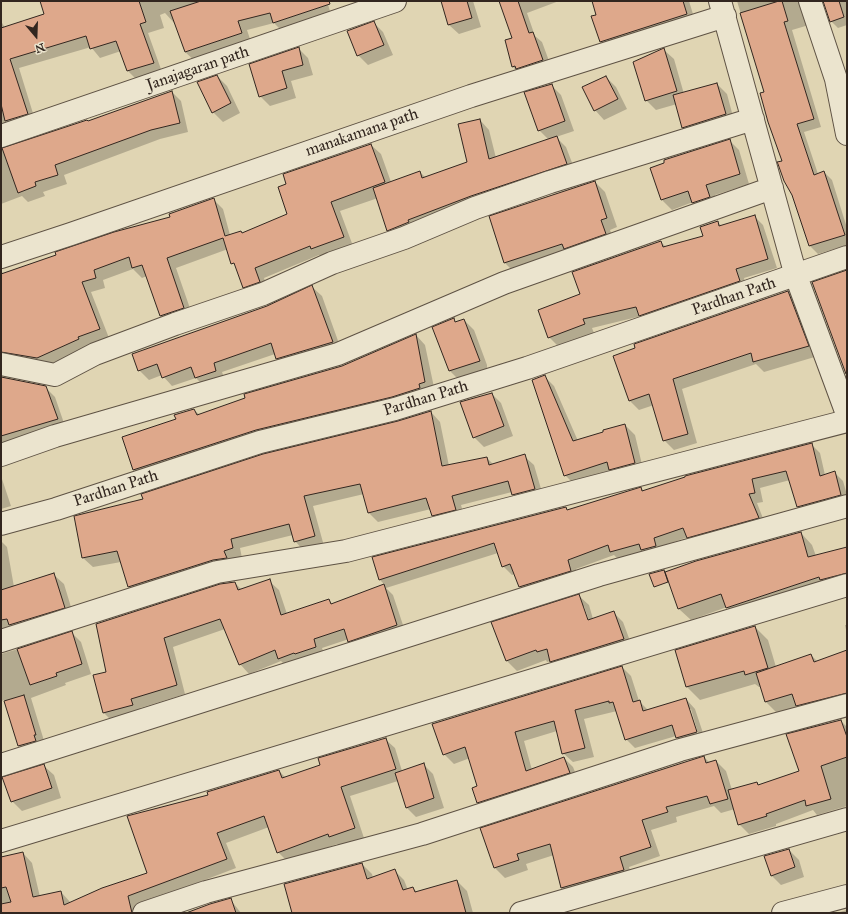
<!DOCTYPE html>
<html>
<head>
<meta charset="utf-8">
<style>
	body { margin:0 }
	#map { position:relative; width:848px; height:914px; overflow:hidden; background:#e0d5b3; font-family:"IM FELL Great Primer",serif }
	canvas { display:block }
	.frame { position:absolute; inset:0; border:2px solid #32261f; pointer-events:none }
	.north { position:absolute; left:16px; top:16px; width:40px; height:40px; -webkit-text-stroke:3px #ebe4ce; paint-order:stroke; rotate:161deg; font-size:11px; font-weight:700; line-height:16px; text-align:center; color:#32261f }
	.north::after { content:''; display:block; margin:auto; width:14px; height:18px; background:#32261f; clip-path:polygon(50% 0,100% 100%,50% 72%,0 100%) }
</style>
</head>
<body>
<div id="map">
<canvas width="848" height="914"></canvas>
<div class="frame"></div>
<div class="north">N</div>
</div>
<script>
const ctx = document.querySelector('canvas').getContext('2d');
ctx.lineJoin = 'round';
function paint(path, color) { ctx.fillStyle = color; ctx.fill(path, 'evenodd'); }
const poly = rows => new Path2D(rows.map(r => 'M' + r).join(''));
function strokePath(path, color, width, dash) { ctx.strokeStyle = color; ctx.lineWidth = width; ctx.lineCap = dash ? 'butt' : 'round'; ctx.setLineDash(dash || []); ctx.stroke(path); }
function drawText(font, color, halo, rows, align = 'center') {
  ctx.font = font + ' "IM FELL Great Primer",serif'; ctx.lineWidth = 3.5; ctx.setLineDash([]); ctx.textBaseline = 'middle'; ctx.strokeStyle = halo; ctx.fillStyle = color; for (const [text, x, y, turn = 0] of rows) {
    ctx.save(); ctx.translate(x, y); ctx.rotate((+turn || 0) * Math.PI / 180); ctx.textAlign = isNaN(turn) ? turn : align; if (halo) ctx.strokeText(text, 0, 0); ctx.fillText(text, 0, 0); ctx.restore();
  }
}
paint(poly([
	[41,1,327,1,332,18,283,32,274,23,247,30,251,42,195,61,185,52,175,24,165,13,160,15,164,28,148,33,162,72,137,80,128,71,121,51,100,58,91,47,19,68,36,123,1,137,1,21,5,28,45,14],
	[442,1,473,1,481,27,459,34,449,25],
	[500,1,559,1,527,13,535,36,542,42,552,69,522,76,513,67,506,41,513,39],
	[593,1,689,1,696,24,611,52,601,42],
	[737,1,804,1,809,25,792,30,821,127,804,132,818,174,824,172,832,180,847,228,847,245,818,254,810,246,793,195,765,93],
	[823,1,847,1,847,25,838,28,831,21],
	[374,23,383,32,393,55,368,65,358,55],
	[298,48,308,58,313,75,291,81,296,98,270,106,260,96],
	[664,50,674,59,684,94,717,84,727,94,735,124,693,137,683,127,677,104,656,110,646,100],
	[217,76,227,86,240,113,223,122,213,112],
	[606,77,616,87,627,109,604,120,595,110],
	[551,85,561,95,574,131,556,137,566,147,576,173,398,240,388,230,378,198,340,211,353,246,322,258,319,255,264,278,269,291,253,297,244,287,228,249,176,268,193,317,171,325,161,316,147,276,142,278,133,269,103,280,105,288,91,292,109,338,47,368,1,365,1,271,4,274,171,218,213,199,223,209,230,235,241,232,243,234,288,215,371,145,381,154,391,182,420,172,426,178,468,163,480,120,489,130,496,158,549,140,539,130],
	[172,92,181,101,188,132,160,139,64,175,67,184,43,192,45,196,28,202,22,196,1,204,1,149,88,122],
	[729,140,739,150,749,184,715,195,719,207,703,212,693,202,672,210,662,200,651,169],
	[595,182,605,192,617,227,610,230,615,243,514,272,505,263],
	[754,216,763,225,777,268,744,278,748,290,592,328,594,333,558,346,549,337,581,295,661,242,666,247,704,237,717,222,722,226],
	[312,287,322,296,342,352,286,368,277,358,275,354,222,372,225,380,205,387,196,378,172,386,162,375,149,380,139,370,267,307],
	[788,292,798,302,818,356,764,372,756,364,682,389,697,443,674,450,664,440,654,405,639,410,629,400],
	[453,320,456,323,464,320,474,330,487,365,487,371,459,380,449,370],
	[416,335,425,345,435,392,144,480,134,470,123,438,177,420,194,410,200,415,343,366],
	[1,376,45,387,55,397,66,429,1,449],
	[544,376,554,386,578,441,625,425,635,435,644,473,575,485,565,475],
	[491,393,501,403,513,436,484,447,474,437],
	[431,412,440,422,449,466,487,458,494,465,524,456,534,465,544,499,522,504,512,492,461,505,465,519,442,525,433,515,431,509,378,522,368,512,364,494,313,506,324,546,304,551,295,541,293,535,240,548,242,558,139,596,129,587,121,562,93,567,83,558,145,500],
	[811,444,820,453,825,475,834,472,843,481,847,495,847,504,806,515,798,507,790,480,760,488,763,502,757,503,766,526,696,546,688,537,620,561,614,555,576,569,579,579,529,595,520,587,515,574,512,575,503,566,498,553,386,588,393,595,406,634,358,650,349,639,322,648,325,656,288,668,281,661,249,674,240,664,225,629,173,647,185,694,140,708,141,714,113,722,104,713,94,676,108,672,235,583,241,589,269,581,279,590,287,614,329,600,333,605,385,585,379,579,565,508,568,511,641,488,644,491],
	[1,476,11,506,1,509],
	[801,533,812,545,816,556,847,548,847,587,738,619,727,607,691,620,679,609],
	[1,541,7,547,14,587,54,575,64,584,74,617,1,645],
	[579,596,589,605,593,619,613,612,623,622,633,649,561,671,550,661,547,662,546,660,517,671,507,661,493,623],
	[582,606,584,606,590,624,588,625],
	[845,625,847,625,847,634],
	[755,627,768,640,776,667,811,655,818,662,847,651,847,697,807,711,801,705,777,713,766,702,761,687,759,687,755,684,700,700,687,687,677,651],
	[72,633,81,642,91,674,65,683,66,685,31,698,45,744,29,756,19,746,5,700,1,701,1,654],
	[622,667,631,676,639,701,649,711,686,699,695,709,706,742,686,747,676,736,635,748,626,739,617,711,584,719,594,757,573,762,563,753,557,731,524,741,532,770,564,758,573,767,579,782,487,812,478,802,479,787,470,758,454,764,444,754],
	[689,709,691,709,699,737,698,738],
	[841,721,847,727,847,806,817,815,813,810,776,824,776,826,749,834,739,824,735,809,721,813,714,806,676,817,677,822,651,830,660,856,629,867,633,880,572,898,562,888,554,855,526,864,528,870,505,878,495,868,482,829,704,757,710,763,716,761,726,771,732,790,757,783,759,786,800,772],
	[385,739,395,748,402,771,423,764,433,774,444,808,416,817,406,807,398,781,350,796,364,838,339,846,337,844,288,862,278,852,269,827,226,843,236,868,137,906,138,910,130,913,1,913,1,858,23,853,32,863,40,897,61,892,71,903,148,873,209,796,279,771,286,778,322,766],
	[44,766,54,775,61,798,22,811,12,801],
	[789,850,799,860,804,877,781,885,771,875],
	[362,864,372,874,373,878,394,870,404,880,408,890,413,888,417,892,457,881,467,891,473,913,293,913],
	[230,899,241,913,187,913],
	[847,910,847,913,836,913]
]), '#0003');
const building = poly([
	[40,1,139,1,146,22,140,24,154,63,127,71,116,41,90,49,86,36,10,59,28,114,5,121,1,104,1,28,44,14,40,1],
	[201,1,329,1,330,4,273,23,270,13,238,21,242,33,185,52,170,11,201,1],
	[441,1,467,1,472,18,448,25,441,1],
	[499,1,518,1,529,33,533,32,543,60,516,69,515,66,512,67,505,40,512,38,499,1],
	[592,1,683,1,687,14,600,42,591,16,596,15,592,1],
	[779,1,782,1,788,21,784,22,814,119,797,124,814,175,824,171,845,235,809,246,792,195,784,181,778,164,777,162,782,161,768,122,760,93,764,92,740,13,779,1],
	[823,1,839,1,844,17,830,22,823,1],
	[374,21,384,45,357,56,347,31,374,21],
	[299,47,303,65,282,71,287,88,259,97,249,64,299,47],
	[664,48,677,91,645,101,633,62,664,48],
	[217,75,231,103,212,113,197,82,217,75],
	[606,76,618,99,594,111,582,87,606,76],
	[717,83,726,114,682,128,673,95,717,83],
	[552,84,565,121,538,131,524,92,552,84],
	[172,91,180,123,151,130,55,165,58,175,35,182,36,186,18,193,2,148,87,120,88,121,172,91],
	[480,119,489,159,557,136,567,164,471,196,408,220,409,222,387,231,373,188,420,171,422,178,467,162,458,124,480,119],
	[730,139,740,174,706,185,710,197,692,203,688,191,661,200,650,168,664,163,664,160,730,139],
	[371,144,385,182,331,202,344,237,311,249,310,246,255,268,260,282,243,288,234,263,231,264,223,238,167,258,184,308,160,316,142,265,132,268,129,257,94,270,96,278,82,282,100,329,78,337,79,339,37,358,1,352,1,274,56,255,55,252,114,232,170,217,169,214,214,198,225,236,241,231,242,233,287,214,278,187,286,184,283,174,371,144],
	[595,181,607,218,601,220,606,234,564,249,562,244,504,263,489,216,595,181],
	[755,215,768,259,736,269,740,281,639,316,636,307,583,319,585,324,548,338,538,310,580,294,572,272,661,241,663,247,703,236,700,227,718,221,719,226,755,215],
	[847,270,847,374,846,374,812,282,847,270],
	[312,285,333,342,276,359,271,343,214,363,216,371,195,378,191,367,162,378,157,364,138,371,132,354,267,306,312,285],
	[788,291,809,346,753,362,751,353,673,379,688,434,663,441,649,394,629,401,613,356,635,348,634,344,788,291],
	[454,318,455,322,464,319,480,361,449,371,432,327,454,318],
	[416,334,425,382,419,384,420,388,392,397,256,430,133,470,122,437,176,419,174,415,194,409,197,415,245,398,244,394,342,366,416,334],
	[545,375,573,441,603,432,603,430,625,424,635,463,609,470,607,462,564,476,532,380,545,375],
	[1,377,46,386,58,419,1,436,1,377],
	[492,393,504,426,473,438,460,402,492,393],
	[431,411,442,466,487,457,489,465,525,454,535,489,512,495,508,481,452,496,456,510,432,516,426,498,368,513,360,484,304,496,315,536,294,542,289,524,231,539,233,548,224,551,227,558,213,560,128,587,117,551,82,558,74,516,143,499,141,494,263,454,398,421,431,411],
	[812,443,820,476,835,471,841,495,797,507,786,471,752,479,755,493,749,494,759,518,687,538,683,528,654,538,656,546,641,550,639,544,610,552,608,545,568,560,571,571,519,587,510,564,502,567,494,543,379,580,372,557,566,507,567,510,641,487,642,491,685,477,685,476,812,443],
	[801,532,808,557,847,547,847,573,820,580,819,577,726,608,721,594,678,609,665,572,696,561,801,532],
	[664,570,668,582,654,587,649,574,664,570],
	[54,573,65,608,9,625,7,619,1,620,1,590,54,573],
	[270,579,281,615,329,599,331,604,384,584,397,625,348,642,344,629,314,639,316,647,295,654,294,653,278,659,275,650,239,665,220,619,164,638,177,685,131,699,133,705,103,713,93,675,106,672,96,624,220,584,235,582,238,590,270,579],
	[579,594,588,620,614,611,624,639,550,662,547,649,537,652,536,650,506,661,491,622,579,594],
	[755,626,768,668,745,675,744,671,686,687,675,650,755,626],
	[72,631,82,664,56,673,57,676,30,685,17,649,72,631],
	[847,650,847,693,796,706,792,694,765,702,756,673,811,654,814,662,847,650],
	[622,666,633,702,640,700,643,711,686,698,697,732,676,738,672,725,625,740,613,702,609,703,609,701,575,710,585,748,562,754,554,721,515,732,526,771,564,757,570,773,477,803,472,788,477,786,465,747,443,755,432,724,622,666],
	[24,695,36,735,34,735,36,741,18,746,4,701,24,695],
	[841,720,847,737,847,757,821,766,831,799,806,806,805,800,766,814,767,816,738,825,728,790,757,782,758,785,799,771,786,734,841,720],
	[386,738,396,769,341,787,355,828,329,837,328,834,277,853,264,816,217,833,227,859,128,896,132,913,1,913,1,904,11,902,6,887,1,888,1,857,23,852,33,897,61,891,64,905,102,888,147,873,127,816,208,795,207,792,279,770,282,778,320,765,318,758,386,738],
	[704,756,706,763,716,760,728,799,710,804,707,796,666,807,668,812,642,820,651,847,620,857,624,870,561,888,550,844,517,854,519,860,494,868,480,828,704,756],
	[424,763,434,798,406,808,395,773,424,763],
	[44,764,52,788,11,802,2,777,44,764],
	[789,849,795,867,771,876,764,856,789,849],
	[362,863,367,879,395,869,403,890,413,887,415,892,457,880,466,913,292,913,284,884,362,863],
	[231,898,236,913,186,913,210,904,231,898]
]);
paint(building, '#dea88b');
strokePath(building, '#32261f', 1);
const minor = poly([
	[720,1,796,276,847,414],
	[810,1,836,79,847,134],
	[1,136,395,1],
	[1,257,71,234,471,96,725,16],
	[1,364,55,375,95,354,175,324,263,294,332,263,404,238,475,208,550,182,753,119],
	[1,455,55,436,338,354,504,283,772,188],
	[1,524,56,509,260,442,395,409,527,368,847,257],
	[1,641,217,572,346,551,847,421],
	[1,765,599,575,847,506],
	[1,841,847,585],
	[144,913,206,892,422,834,680,750,847,705],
	[521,913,847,819],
	[783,913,847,896]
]);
strokePath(minor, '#5e5244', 24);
strokePath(minor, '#ebe4ce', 22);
drawText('16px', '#32261f', '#ebe4ce', [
	["Janajagaran path",198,69,-19],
	["manakamana path",362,133,-19],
	["Pardhan Path",734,297,-19],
	["Pardhan Path",426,399,-17],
	["Pardhan Path",116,489,-18]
]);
</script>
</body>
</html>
